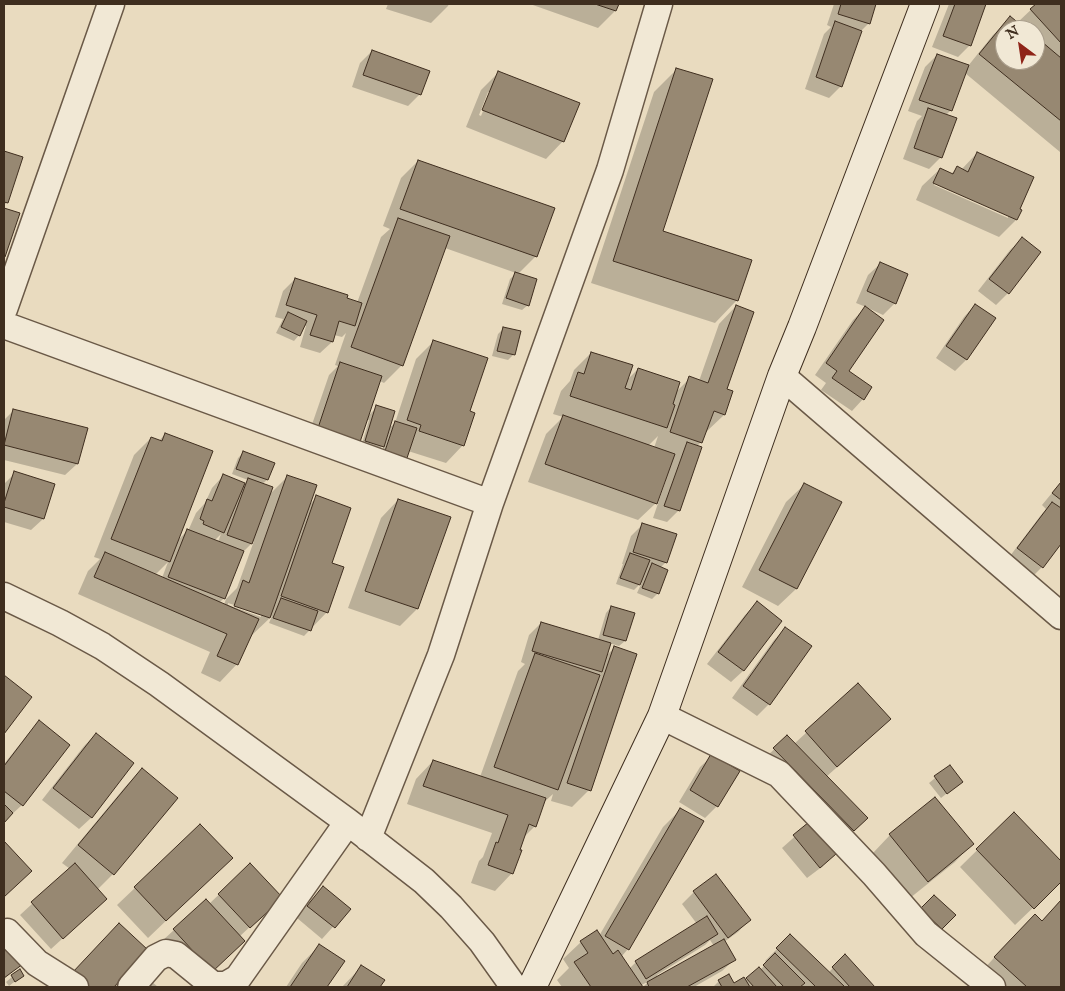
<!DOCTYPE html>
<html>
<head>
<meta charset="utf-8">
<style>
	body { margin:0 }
	#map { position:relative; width:1065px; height:991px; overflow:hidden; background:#e9dbbf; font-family:"IM FELL English",serif }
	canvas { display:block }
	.frame { position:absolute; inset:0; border:5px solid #3f2e1f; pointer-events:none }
	.north { position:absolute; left:995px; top:20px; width:50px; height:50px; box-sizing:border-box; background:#f1e8d5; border:1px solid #aa9e8c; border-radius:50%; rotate:329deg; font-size:14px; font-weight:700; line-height:20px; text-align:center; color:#3f2e1f }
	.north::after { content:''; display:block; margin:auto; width:18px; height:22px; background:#8f2418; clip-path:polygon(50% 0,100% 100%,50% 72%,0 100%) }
</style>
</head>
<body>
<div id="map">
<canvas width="1065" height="991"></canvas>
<div class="frame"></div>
<div class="north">N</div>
</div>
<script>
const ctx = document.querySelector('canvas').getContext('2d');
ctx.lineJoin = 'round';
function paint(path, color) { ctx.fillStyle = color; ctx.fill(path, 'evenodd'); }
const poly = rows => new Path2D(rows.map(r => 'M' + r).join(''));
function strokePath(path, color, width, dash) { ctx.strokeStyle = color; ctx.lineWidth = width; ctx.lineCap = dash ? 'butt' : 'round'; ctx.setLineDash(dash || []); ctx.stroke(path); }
paint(poly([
	[388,4,449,4,448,6,431,23,386,9],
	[530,4,618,4,615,11,598,28],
	[834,4,875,4,869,23,861,31,841,86,829,98,805,89,824,34,831,27,827,25],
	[949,4,985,4,970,45,958,57,932,47],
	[1037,4,1061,4,1061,150,1060,152,965,73,950,111,946,115,941,157,929,169,903,159,917,121,922,116,908,111,925,67,937,55,968,66,993,35,1011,18,1017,23],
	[1005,30,1035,30,1035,60,1005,60],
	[372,51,420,94,408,106,352,87,360,63],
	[677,69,662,232,737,300,715,323,591,283,654,92],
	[498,73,563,141,546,159,466,127,481,90],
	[488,92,491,92,481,116,479,115],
	[4,153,21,158,7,202,4,205],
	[977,153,1018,210,1020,210,1016,220,999,237,916,200,922,186,940,169,951,174,957,168,961,170],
	[935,183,1008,215,1008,218,934,185],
	[418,161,536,256,518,274,528,305,522,310,502,304,510,279,516,273,445,248,402,365,384,383,380,381,368,416,377,407,387,430,395,423,416,359,434,341,469,412,463,445,446,463,408,451,406,458,400,463,380,457,384,444,377,452,361,447,369,420,366,420,307,439,329,375,338,366,335,365,346,333,342,337,334,335,332,342,320,353,300,347,306,326,304,326,299,335,294,341,276,333,283,319,275,317,283,291,295,279,357,303,381,237,390,229,383,226,401,178],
	[1022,239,1040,252,1008,293,996,305,978,291,1010,250],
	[880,264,895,303,883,315,868,308,847,371,863,399,852,411,821,390,826,383,815,375,853,320,866,307,856,303,868,275],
	[975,305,995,319,966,360,955,371,936,358,964,317],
	[736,306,725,390,732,392,724,415,706,432,705,432,701,442,697,446,679,510,667,522,653,518,666,480,664,479,656,503,638,520,528,482,546,434,563,417,553,414,561,391,570,381,574,370,591,353,626,381,638,369,675,393,690,378,699,381,719,324],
	[658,436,654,448,648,446],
	[504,328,514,354,508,360,492,356,498,334],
	[14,410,77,464,65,475,4,460,4,420],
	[165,434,176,542,187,531,188,531,196,513,205,503,212,488,223,476,244,484,248,480,232,474,238,458,243,453,273,464,267,480,262,484,269,495,288,476,309,505,317,497,330,564,327,612,304,636,269,623,272,616,252,635,250,635,237,664,220,682,201,673,210,652,78,594,88,571,100,559,94,557,134,455,151,438,159,441],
	[221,534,218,542,214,541],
	[254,541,237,588,226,599,224,605,219,603,224,598,242,553],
	[168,562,162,578,155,575],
	[228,603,261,614,261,617,228,605],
	[15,473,43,519,31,530,4,522,4,484],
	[1061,482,1061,541,1042,567,1031,578,1007,560,1041,515,1046,509,1042,505],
	[804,485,840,503,796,589,778,606,742,587,786,502],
	[398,500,417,609,400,626,348,608,381,518],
	[643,524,666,562,660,568,658,593,652,599,637,593,642,582,634,590,616,584,623,564,622,564,631,536],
	[757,603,781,621,743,671,731,682,707,664,745,615],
	[611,607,625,641,619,646,609,643,605,657,614,648,589,790,572,807,551,801,553,794,542,804,535,826,523,838,512,873,495,891,471,883,479,861,483,857,492,833,407,804,416,779,433,761,480,777,518,671,525,664,521,662,529,635,541,623,598,640,606,613],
	[785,629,810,646,769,704,757,716,732,698,774,640],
	[4,677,31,697,4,732],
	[858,685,889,719,872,736,826,777,866,818,841,842,763,760,787,737,794,744],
	[39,722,22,805,10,816,9,815,4,821,4,764,28,734],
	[96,734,133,763,91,818,79,829,42,800,84,746],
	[712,756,717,806,705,818,679,802,700,767],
	[950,766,961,782,941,798,929,783],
	[142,769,113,874,97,890,94,910,51,949,20,915,70,869,62,863,125,787],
	[681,809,628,949,621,957,629,969,636,962,697,924,682,904,694,892,715,875,749,920,738,932,724,942,734,960,722,971,694,987,643,987,649,981,640,986,642,987,562,987,557,980,569,968,563,959,581,942,599,936,663,827],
	[710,940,714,946,658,977,657,975,705,945],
	[1014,814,1061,862,1061,881,1015,925,960,867],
	[809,824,823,866,807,878,782,848],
	[200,826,214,875,148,938,117,905],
	[890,835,972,844,955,862,910,898,873,853],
	[4,843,30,871,4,896],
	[250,865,269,909,239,937,199,982,162,941,174,930,209,904],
	[323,888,349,909,322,939,297,918,311,900],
	[1061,900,1061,987,980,987,973,981,1012,938,1041,922],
	[954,915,936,934,916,916],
	[790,936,828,973,845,956,874,987,713,987,719,981,728,976,734,985,745,981,759,969,760,970,767,963,765,961],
	[4,940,21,964,4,979],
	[319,946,343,961,326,987,286,987,302,963],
	[362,966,383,980,378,987,342,987],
	[19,971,22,976,9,986,6,982],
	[151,981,158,987,144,987]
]), '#0003');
const building = poly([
	[595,4,619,4,616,11,595,4],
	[841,4,876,4,870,24,838,14,841,4],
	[955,4,986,4,971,46,943,36,955,4],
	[1036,4,1061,4,1061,43,1030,9,1036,4],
	[1010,16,1027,30,1005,30,1005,60,1035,60,1035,36,1061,58,1061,121,979,54,1010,16],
	[835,21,862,31,842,87,816,77,835,21],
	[372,50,430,71,421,95,363,75,372,50],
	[937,54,969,65,952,111,919,100,937,54],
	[676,68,713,79,663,231,752,260,738,301,613,261,676,68],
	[498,71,580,103,564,142,482,110,498,71],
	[928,108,957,118,942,158,914,148,928,108],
	[4,151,23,157,8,203,4,202,4,151],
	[977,152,1034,177,1020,209,1022,210,1017,220,933,183,940,168,953,174,957,166,968,172,977,152],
	[418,160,555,208,537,257,400,209,418,160],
	[4,208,20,213,5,257,4,257,4,208],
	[398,218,450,236,403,366,351,347,398,218],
	[1022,237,1041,252,1009,294,989,279,1022,237],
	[880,262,908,274,896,304,867,291,880,262],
	[515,272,537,279,529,306,506,298,515,272],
	[295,278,348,295,347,298,362,303,355,326,339,321,333,342,310,335,317,315,286,305,295,278],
	[975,304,996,318,967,360,946,346,975,304],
	[736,305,754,312,727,389,733,391,725,415,714,411,702,443,670,432,689,376,708,383,736,305],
	[865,306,884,320,849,371,872,387,864,400,832,378,837,371,826,363,865,306],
	[288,312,307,321,300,336,281,327,288,312],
	[503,327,521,331,515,355,497,351,503,327],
	[433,340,488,358,470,411,475,413,464,446,419,431,421,425,407,420,433,340],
	[591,352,633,365,625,388,631,390,638,368,680,382,673,404,675,405,667,428,570,396,578,372,584,374,591,352],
	[340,362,382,376,360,442,318,428,340,362],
	[376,405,395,411,384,447,365,441,376,405],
	[13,409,88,428,78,464,4,445,13,409],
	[563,415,675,454,657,504,545,464,563,415],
	[395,421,417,428,407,458,385,451,395,421],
	[165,433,213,451,170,562,111,539,151,437,162,441,165,433],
	[687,442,702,447,680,511,664,506,687,442],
	[243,451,275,463,268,480,236,469,243,451],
	[14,471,55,484,44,519,4,507,4,503,14,471],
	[223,474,245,483,224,533,203,524,204,521,200,519,207,499,212,501,223,474],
	[287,475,317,485,270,618,234,606,243,580,249,583,287,475],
	[248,478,273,487,252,544,227,535,248,478],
	[1061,482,1061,500,1052,493,1061,482],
	[804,483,842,502,797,589,759,570,804,483],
	[316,495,351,508,332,563,344,567,328,613,281,596,316,495],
	[398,499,451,517,418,609,365,591,398,499],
	[1052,502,1061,508,1061,544,1043,568,1017,548,1052,502],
	[642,523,677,534,667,563,633,552,642,523],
	[187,529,244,551,225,599,168,577,187,529],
	[105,552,259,619,238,665,217,656,227,634,94,577,105,552],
	[630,553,650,560,640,585,620,578,630,553],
	[652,563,668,570,659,594,642,588,652,563],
	[281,598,318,611,311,631,273,618,281,598],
	[757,601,782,621,744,671,718,652,757,601],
	[611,606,635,613,626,641,603,635,611,606],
	[541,622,611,643,602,672,532,651,541,622],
	[785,627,812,646,770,705,743,686,785,627],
	[614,646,637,654,591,791,567,783,614,646],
	[535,653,600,675,558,790,494,767,535,653],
	[4,675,32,697,4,734,4,675],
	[858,683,891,719,837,767,805,731,858,683],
	[39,720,70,745,23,806,4,791,4,766,39,720],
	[96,733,134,763,92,818,53,788,96,733],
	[787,735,868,818,854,831,773,748,787,735],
	[711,754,740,771,718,807,690,790,711,754],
	[433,760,546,798,536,827,529,824,520,850,522,850,513,874,488,865,496,842,498,843,508,815,423,786,433,760],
	[950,765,963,782,947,794,934,776,950,765],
	[142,768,178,798,114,875,78,845,142,768],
	[935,797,974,844,928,882,889,834,935,797],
	[4,804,13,813,4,823,4,804],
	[680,808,704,821,629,950,605,936,680,808],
	[1014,812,1061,861,1061,882,1034,909,976,849,1014,812],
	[809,822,836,854,820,868,793,835,809,822],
	[200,824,233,858,166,921,134,887,200,824],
	[4,841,32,871,4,897,4,841],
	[75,863,107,899,63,939,31,902,75,863],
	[250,863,283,898,250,928,218,894,250,863],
	[716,874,751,920,728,938,693,891,716,874],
	[323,886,351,909,335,928,307,906,323,886],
	[934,895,956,915,942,929,920,909,934,895],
	[206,899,245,941,212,972,173,929,206,899],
	[1061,900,1061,987,1027,987,994,957,1035,914,1042,921,1061,900],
	[707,916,718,934,646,979,635,961,707,916],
	[119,923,148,950,114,987,87,987,72,973,119,923],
	[597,930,613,954,618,950,643,987,591,987,574,962,588,953,580,941,597,930],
	[790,934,845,987,816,987,776,948,790,934],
	[4,938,23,964,4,978,4,938],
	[724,939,736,960,687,987,649,987,647,982,724,939],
	[319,944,345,961,327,987,290,987,319,944],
	[775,953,805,983,800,987,784,987,763,965,775,953],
	[845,954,875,987,850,987,832,967,845,954],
	[361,965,385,980,380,987,347,987,361,965],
	[759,967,777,987,754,987,746,978,759,967],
	[20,969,24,976,15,982,11,975,20,969],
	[729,974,734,983,744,977,750,987,722,987,718,980,729,974]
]);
paint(building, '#978872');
strokePath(building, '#3f2e1f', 1);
const street = poly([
	[4,309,111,4],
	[4,325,490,503],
	[782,376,1061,616],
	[4,596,60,623,102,646,159,684,348,822,424,881,451,907,482,942,514,987],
	[662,716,779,774,874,874,926,934,992,987],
	[368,838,441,655,490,503,610,170,659,4],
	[7,932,37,963,75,987],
	[131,987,156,958,166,953,176,955,213,985,226,985,238,978,348,822]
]);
const secondary = poly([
	[532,987,662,716,782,376,802,327,925,4]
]);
strokePath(street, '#6a5947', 29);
strokePath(secondary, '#3f2e1f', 30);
strokePath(street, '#f1e8d5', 26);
strokePath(secondary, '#f1e8d5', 28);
</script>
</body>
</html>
